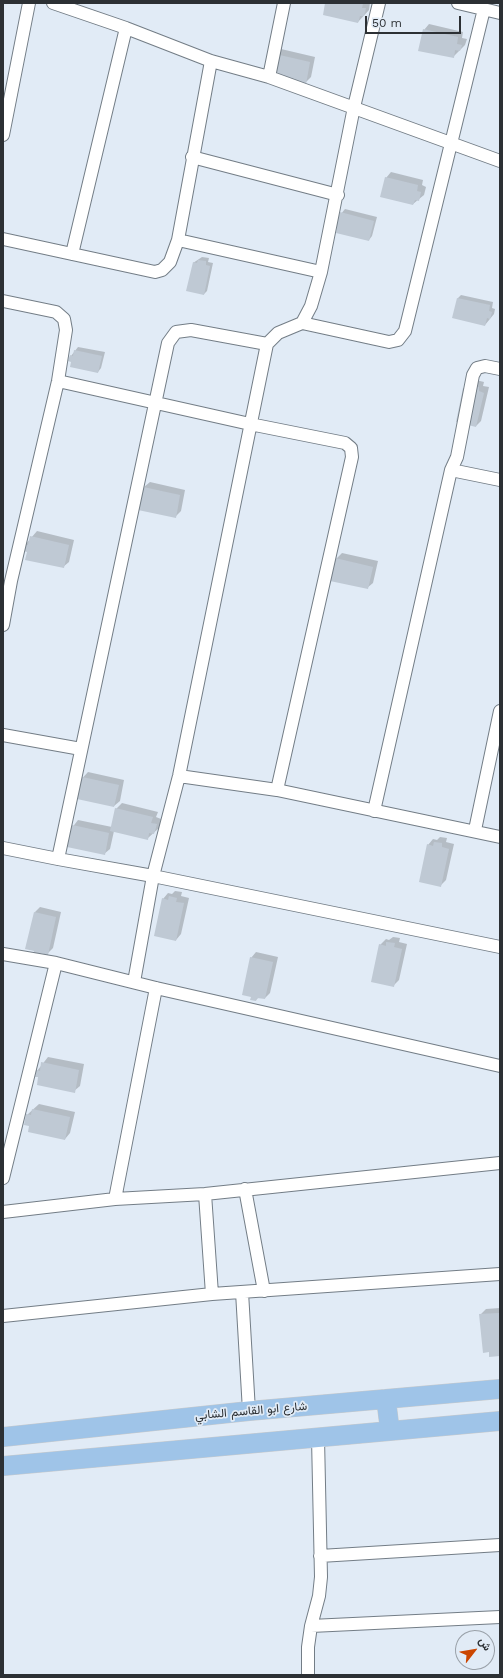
<!DOCTYPE html>
<html>
<head>
<meta charset="utf-8">
<style>
	body { margin:0 }
	#map { position:relative; width:503px; height:1678px; overflow:hidden; background:#e1ebf6; font-family:"Work Sans",Vazirmatn,sans-serif }
	canvas { display:block }
	.frame { position:absolute; inset:0; border:4px solid #2c3034; pointer-events:none }
	.north { position:absolute; left:455px; top:1630px; width:40px; height:40px; box-sizing:border-box; background:#e1ebf6; border:1px solid #99a0a8; border-radius:50%; rotate:59deg; font-size:11px; font-weight:700; line-height:16px; text-align:center; color:#2c3034 }
	.north::after { content:''; display:block; margin:auto; width:14px; height:18px; background:#cb4600; clip-path:polygon(50% 0,100% 100%,50% 72%,0 100%) }
	.scale { position:absolute; left:365px; top:16px; width:96px; height:18px; box-sizing:border-box; border:2px solid #2c3034; border-top:0; padding-left:5px; font-size:12px; line-height:14px; white-space:nowrap; color:#2c3034; -webkit-text-stroke:3px #e1ebf6; paint-order:stroke }
</style>
</head>
<body>
<div id="map">
<canvas width="503" height="1678"></canvas>
<div class="frame"></div>
<div class="north">ش</div>
<div class="scale">50 m</div>
</div>
<script>
const ctx = document.querySelector('canvas').getContext('2d');
ctx.lineJoin = 'round';
function paint(path, color) { ctx.fillStyle = color; ctx.fill(path, 'evenodd'); }
const poly = rows => new Path2D(rows.map(r => 'M' + r).join(''));
function strokePath(path, color, width, dash) { ctx.strokeStyle = color; ctx.lineWidth = width; ctx.lineCap = dash ? 'butt' : 'round'; ctx.setLineDash(dash || []); ctx.stroke(path); }
function drawText(font, color, halo, rows, align = 'center') {
  ctx.font = font + ' "Work Sans",Vazirmatn,sans-serif'; ctx.lineWidth = 3.5; ctx.setLineDash([]); ctx.textBaseline = 'middle'; ctx.strokeStyle = halo; ctx.fillStyle = color; for (const [text, x, y, turn = 0] of rows) {
    ctx.save(); ctx.translate(x, y); ctx.rotate((+turn || 0) * Math.PI / 180); ctx.textAlign = isNaN(turn) ? turn : align; if (halo) ctx.strokeText(text, 0, 0); ctx.fillText(text, 0, 0); ctx.restore();
  }
}
paint(poly([
	[326,3,370,3,369,10,358,22],
	[429,24,463,32,462,38,467,39,465,45,453,57,424,30],
	[281,49,315,57,311,77,305,83,276,55],
	[391,172,423,180,422,185,426,187,424,195,413,204,386,178],
	[345,209,377,217,372,236,369,240,338,226,336,220],
	[202,257,209,258,208,262,213,263,207,291,204,294,193,263],
	[461,295,493,302,492,308,495,309,494,314,485,325,453,317,458,298],
	[78,347,105,352,101,368,98,372,71,356],
	[476,380,484,382,483,386,489,387,481,421,476,426],
	[150,482,185,490,181,511,175,517,144,487],
	[37,531,74,540,69,562,63,567,28,551,25,545],
	[342,553,378,561,373,583,367,588,336,559],
	[88,772,124,780,120,801,114,806,80,792,77,784],
	[122,803,158,812,156,817,161,819,159,828,148,838,114,831,110,849,104,854,70,838,68,833,78,820,112,827,116,809],
	[440,837,447,838,446,842,454,844,446,880,441,885,428,845,433,839,437,840],
	[175,891,182,892,181,896,189,898,181,934,176,940,163,899,168,893,172,894],
	[40,907,61,912,53,948,48,953,42,952,39,955,35,912],
	[393,937,400,938,399,942,407,944,399,980,394,985,380,945,386,939,389,940],
	[256,952,278,957,270,993,265,998,259,997,256,1000,251,958],
	[48,1057,84,1064,80,1086,74,1091,40,1076,37,1071],
	[39,1104,75,1112,70,1133,65,1139,30,1125,27,1115],
	[500,1308,500,1355,490,1351,480,1315,486,1309]
]), '#0003');
paint(poly([
	[325,3,363,3,362,8,366,8,364,16,360,16,358,23,323,15],
	[423,29,458,37,457,44,462,45,460,51,455,50,454,58,418,51],
	[275,54,310,62,306,84,270,76],
	[385,177,418,185,417,191,421,192,419,201,415,200,413,205,380,197],
	[340,212,374,221,369,241,336,233,337,227,334,226,335,219,338,220],
	[198,260,206,261,206,265,210,266,204,295,186,291,193,262,197,263],
	[457,298,490,305,489,311,492,312,490,319,487,318,485,326,452,318],
	[74,350,102,356,98,373,70,367,71,362,68,361,70,355,73,356],
	[470,385,479,387,479,391,484,393,476,427,456,422,463,388,469,389],
	[143,487,180,495,176,518,138,510],
	[30,536,69,545,64,568,25,560,27,552,23,551,25,545,28,545],
	[335,558,373,567,368,589,330,581,332,573,330,566,333,567],
	[82,777,119,785,114,807,77,799,79,792,75,792,76,784,80,785],
	[115,808,153,817,151,823,157,824,154,834,149,833,148,840,110,831],
	[72,825,109,833,105,855,67,847,69,839,65,838,67,832,70,833],
	[434,842,442,843,442,847,449,849,441,887,419,882,427,844,433,846],
	[169,896,177,898,176,902,184,903,176,941,154,936,162,898,168,900],
	[34,912,56,917,48,955,40,953,40,956,33,955,34,951,25,949],
	[386,942,395,943,394,947,402,949,394,987,371,982,379,944,386,946],
	[250,957,273,962,265,999,257,998,256,1001,250,1000,251,997,242,995],
	[41,1062,79,1070,75,1093,37,1085,38,1077,35,1077,36,1070,40,1071],
	[32,1109,70,1117,65,1140,28,1132,29,1126,24,1125,26,1114,31,1115],
	[500,1313,500,1356,489,1357,489,1352,483,1353,479,1314]
]), '#bfc9d4');
const minor = poly([
	[53,3,126,28,211,61,269,77,500,161],
	[458,3,500,13],
	[269,77,284,3],
	[3,135,29,3],
	[192,157,338,195],
	[3,239,155,272,162,270,170,262,178,240,211,61],
	[178,240,321,272],
	[72,254,126,28],
	[3,301,56,312,64,319,66,330,58,381,11,581,3,625],
	[302,323,311,306,321,272,354,107,379,3],
	[58,381,250,424,345,443,351,448,352,457,277,790],
	[451,470,500,480],
	[3,735,81,749],
	[179,776,277,790,500,837],
	[374,811,451,470,457,457,473,375,477,368,485,366,500,369],
	[475,830,500,711],
	[3,848,58,859,153,876,500,947],
	[58,859,168,343,176,332,191,330,267,344],
	[3,954,56,963,156,988,500,1066],
	[134,982,153,876,179,776,267,344,278,333,302,323,389,342,398,340,405,331,484,9],
	[3,1178,56,963],
	[245,1189,264,1291],
	[205,1194,212,1294],
	[115,1199,156,988],
	[3,1212,115,1199,205,1194,500,1163],
	[242,1292,249,1411],
	[3,1316,212,1294,500,1274],
	[320,1556,500,1545],
	[311,1626,500,1617],
	[308,1675,308,1647,311,1626,319,1596,321,1577,318,1438]
]);
const primary = poly([
	[386,1399,390,1431],
	[3,1437,249,1411,500,1389],
	[3,1466,500,1421]
]);
strokePath(minor, '#737d86', 14);
strokePath(primary, '#c8c9ca', 20);
strokePath(minor, '#fff', 12);
strokePath(primary, '#9fc4e8', 19);
drawText('12px', '#2c3034', '#e1ebf6', [
	["شارع ابو القاسم الشابي",251,1411,-5]
]);
</script>
</body>
</html>
